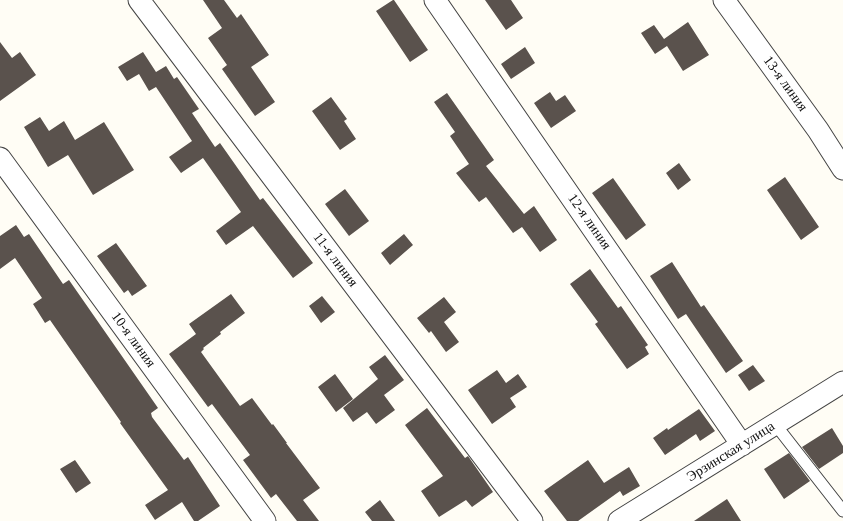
<!DOCTYPE html>
<html>
<head>
<meta charset="utf-8">
<style>
	body { margin:0 }
	canvas { display:block; background:#fffdf5 }
</style>
</head>
<body>
<canvas width="843" height="521"></canvas>
<script>
const ctx = document.querySelector('canvas').getContext('2d');
ctx.lineJoin = 'round';
function paint(path, color) { ctx.fillStyle = color; ctx.fill(path, 'evenodd'); }
const poly = rows => new Path2D(rows.map(r => 'M' + r).join(''));
function strokePath(path, color, width, dash) { ctx.strokeStyle = color; ctx.lineWidth = width; ctx.lineCap = dash ? 'butt' : 'round'; ctx.setLineDash(dash || []); ctx.stroke(path); }
function drawText(font, color, halo, rows, align = 'center') {
  ctx.font = font + ' "Times New Roman",serif'; ctx.lineWidth = 4; ctx.setLineDash([]); ctx.textBaseline = 'middle'; ctx.strokeStyle = halo; ctx.fillStyle = color; for (const [text, x, y, turn = 0] of rows) {
    ctx.save(); ctx.translate(x, y); ctx.rotate((+turn || 0) * Math.PI / 180); ctx.textAlign = isNaN(turn) ? turn : align; if (halo) ctx.strokeText(text, 0, 0); ctx.fillText(text, 0, 0); ctx.restore();
  }
}
paint(poly([
	[203,0,224,0,237,18,241,14,269,55,251,67,275,102,255,116,222,69,227,65,208,38,222,28],
	[393,0,394,0,428,50,410,62,376,11],
	[485,0,511,0,523,18,506,30],
	[688,22,709,55,683,71,667,46,655,54,641,33,654,25,664,39],
	[0,42,12,58,20,52,36,75,0,101],
	[525,47,535,63,511,79,501,64],
	[143,52,156,72,166,66,174,79,177,77,199,109,192,113,215,147,220,143,260,200,263,198,313,263,293,278,253,226,226,245,216,231,241,212,203,158,181,173,169,157,192,141,156,87,149,91,139,74,127,81,118,67],
	[550,92,556,101,565,95,576,111,551,128,534,103],
	[447,93,494,160,486,166,524,214,534,206,557,240,540,252,522,227,513,233,486,197,479,202,456,173,469,164,450,136,455,132,434,102],
	[331,97,347,119,344,121,356,139,340,150,312,111],
	[40,117,49,131,64,121,75,140,104,122,134,170,93,195,68,155,48,167,24,127],
	[679,163,691,180,678,190,666,173],
	[785,177,819,227,801,240,767,190],
	[613,178,646,225,626,240,592,193],
	[345,189,369,221,349,236,325,204],
	[16,225,24,237,29,234,63,284,69,280,158,408,151,413,152,417,184,460,188,457,220,506,198,521,194,521,182,502,155,520,145,505,168,490,120,423,121,422,50,320,45,323,33,304,42,298,15,258,0,269,0,236],
	[404,234,413,245,390,265,381,253],
	[116,243,147,286,132,296,128,290,124,293,97,256],
	[672,262,701,307,704,305,743,361,726,373,686,314,678,319,650,276],
	[590,269,618,308,621,306,648,345,645,347,649,354,627,369,595,324,598,322,570,284],
	[231,294,245,313,220,332,221,334,203,348,204,349,201,352,240,406,252,398,272,425,273,424,287,443,286,443,320,488,303,500,319,521,297,521,276,494,271,498,243,460,250,455,212,404,208,407,169,354,196,334,189,324],
	[322,296,335,312,321,323,309,306],
	[444,297,456,312,444,322,459,342,446,352,431,331,429,333,417,318],
	[385,355,404,380,384,395,395,410,376,424,367,412,353,422,343,408,378,379,369,367],
	[753,365,765,381,749,391,738,375],
	[497,370,506,383,518,374,527,387,510,398,516,407,492,424,468,390],
	[335,374,353,399,336,412,318,387],
	[427,408,465,458,468,456,493,492,472,507,466,500,439,517,421,491,443,476,405,425],
	[699,409,715,431,700,441,696,434,665,455,653,438,667,428,668,430],
	[832,428,843,446,843,453,819,469,802,447],
	[789,453,810,481,784,499,764,469],
	[75,460,91,483,76,493,60,469],
	[588,460,604,483,629,467,640,486,623,496,620,491,578,521,567,521,544,491],
	[727,499,741,521,694,521],
	[380,500,395,521,372,521,365,512]
]), '#5a524d');
const service = poly([
	[775,424,843,511]
]);
const minor = poly([
	[139,0,532,521],
	[435,0,742,445],
	[724,0,818,130,843,169],
	[0,158,265,521],
	[619,521,843,382]
]);
strokePath(service, '#444', 13);
strokePath(minor, '#444', 23);
strokePath(service, '#fff', 11);
strokePath(minor, '#fff', 21);
drawText('14px', '#111', '#fff', [
	["13-я линия",785,84,54],
	["12-я линия",589,222,55],
	["11-я линия",335,260,53],
	["10-я линия",133,340,54],
	["Эрзинская улица",731,452,-32]
]);
</script>
</body>
</html>
